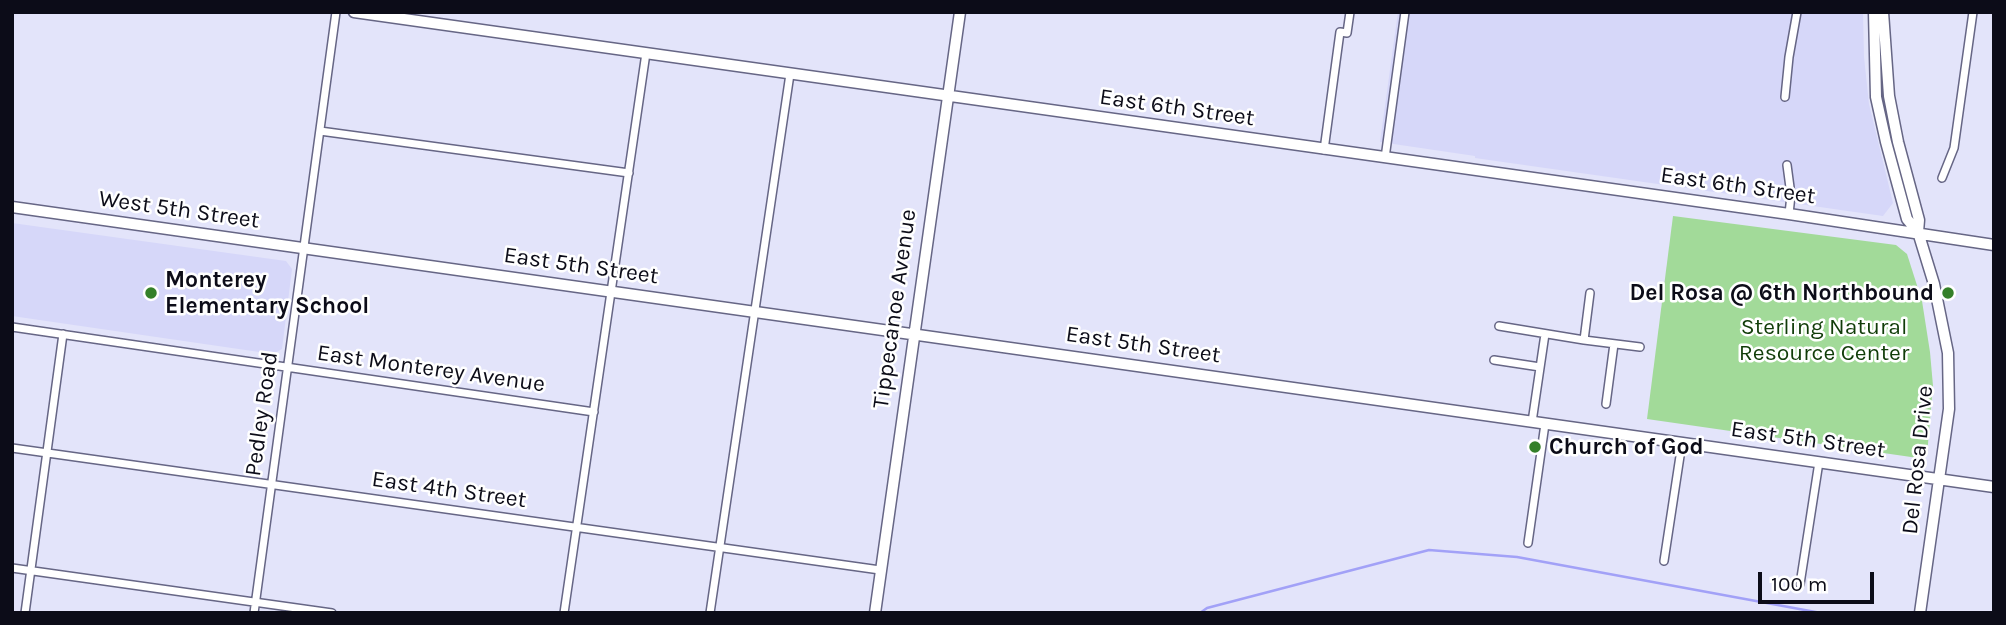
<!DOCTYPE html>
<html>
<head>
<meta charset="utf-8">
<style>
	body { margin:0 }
	#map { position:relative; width:2006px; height:625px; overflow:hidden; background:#e3e4fa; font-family:Karla,sans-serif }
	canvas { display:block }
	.frame { position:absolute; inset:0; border:14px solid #0c0c18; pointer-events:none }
	.scale { position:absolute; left:1758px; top:572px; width:116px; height:32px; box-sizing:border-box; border:4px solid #0c0c18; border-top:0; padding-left:9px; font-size:21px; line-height:24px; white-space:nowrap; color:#0c0c18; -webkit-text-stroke:5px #fff; paint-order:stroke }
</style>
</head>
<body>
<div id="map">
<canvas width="2006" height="625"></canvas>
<div class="frame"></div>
<div class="scale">100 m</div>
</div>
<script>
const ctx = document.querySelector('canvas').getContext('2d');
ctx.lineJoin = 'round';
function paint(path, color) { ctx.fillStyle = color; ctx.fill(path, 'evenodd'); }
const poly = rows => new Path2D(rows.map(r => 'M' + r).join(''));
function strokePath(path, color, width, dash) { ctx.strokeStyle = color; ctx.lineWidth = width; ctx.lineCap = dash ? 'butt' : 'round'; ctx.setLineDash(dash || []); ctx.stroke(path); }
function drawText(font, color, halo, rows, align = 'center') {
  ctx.font = font + ' Karla,sans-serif'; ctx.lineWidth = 5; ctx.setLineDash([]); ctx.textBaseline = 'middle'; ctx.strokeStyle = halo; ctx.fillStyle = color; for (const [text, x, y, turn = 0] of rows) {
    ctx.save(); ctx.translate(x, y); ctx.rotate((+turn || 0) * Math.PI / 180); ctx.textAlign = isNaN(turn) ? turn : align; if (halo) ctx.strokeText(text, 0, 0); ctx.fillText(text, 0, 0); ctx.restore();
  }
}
paint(poly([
	[1398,12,1863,12,1864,57,1869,104,1893,203,1883,216,1475,158,1475,156,1380,142],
	[12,223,286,261,292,269,282,349,273,354,12,316]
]), '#d6d7f9');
paint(poly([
	[1673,216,1896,245,1907,254,1922,301,1930,352,1933,386,1927,455,1918,458,1647,419]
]), '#a2da99');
strokePath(poly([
	[1200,613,1207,608,1429,550,1517,557,1821,613]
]), '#a2a1f7', 2.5);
const street = poly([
	[1785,97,1789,57,1797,12],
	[320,131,629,173],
	[1324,150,1340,32,1347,33,1350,12],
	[1385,158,1405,12],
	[1787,165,1791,195,1789,214],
	[1942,178,1954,148,1973,12],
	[1590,293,1584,340,1640,347],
	[1499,326,1584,340],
	[12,327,594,412],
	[1494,360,1540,367],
	[1606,404,1614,344],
	[1532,422,1545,334],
	[12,448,880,570],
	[1528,543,1545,424],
	[1664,561,1682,443],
	[12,568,332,613],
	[1800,584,1819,462],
	[25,613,63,334],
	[254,613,336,12],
	[564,613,646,53],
	[710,613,790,74]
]);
const secondary = poly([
	[354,12,1789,214,1994,245],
	[1874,12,1876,97,1886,142,1907,219,1918,232,1934,284,1948,353,1949,409,1920,613],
	[1883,12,1889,96,1898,142,1919,220,1918,232],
	[12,207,1994,487],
	[875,613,960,12]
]);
strokePath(street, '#666685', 10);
strokePath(secondary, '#666685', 13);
strokePath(street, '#fff', 7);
strokePath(secondary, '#fff', 10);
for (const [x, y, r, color] of [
	[151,293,7,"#348029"],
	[1948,293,7,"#348029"],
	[1535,447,7,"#348029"]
]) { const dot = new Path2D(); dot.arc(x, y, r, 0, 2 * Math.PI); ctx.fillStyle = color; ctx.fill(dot); strokePath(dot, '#fff', 2.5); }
drawText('23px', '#0c0c18', '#fff', [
	["East 6th Street",1177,108,8],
	["East 6th Street",1738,186,8],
	["West 5th Street",179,210,8],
	["East 5th Street",581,266,8],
	["Tippecanoe Avenue",895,309,-82],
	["East 5th Street",1143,345,8],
	["East Monterey Avenue",431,369,8],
	["Pedley Road",262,414,-82],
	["East 5th Street",1808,440,8],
	["Del Rosa Drive",1918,460,-84],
	["East 4th Street",449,490,8]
]);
drawText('bold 23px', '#0c0c18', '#fff', [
	["Monterey",165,280],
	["Elementary School",165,306],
	["Del Rosa @ 6th Northbound",1934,293,"right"],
	["Church of God",1549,447]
], 'left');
drawText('23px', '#103c08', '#fff', [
	["Sterling Natural",1824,327],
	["Resource Center",1824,353]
]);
</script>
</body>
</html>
